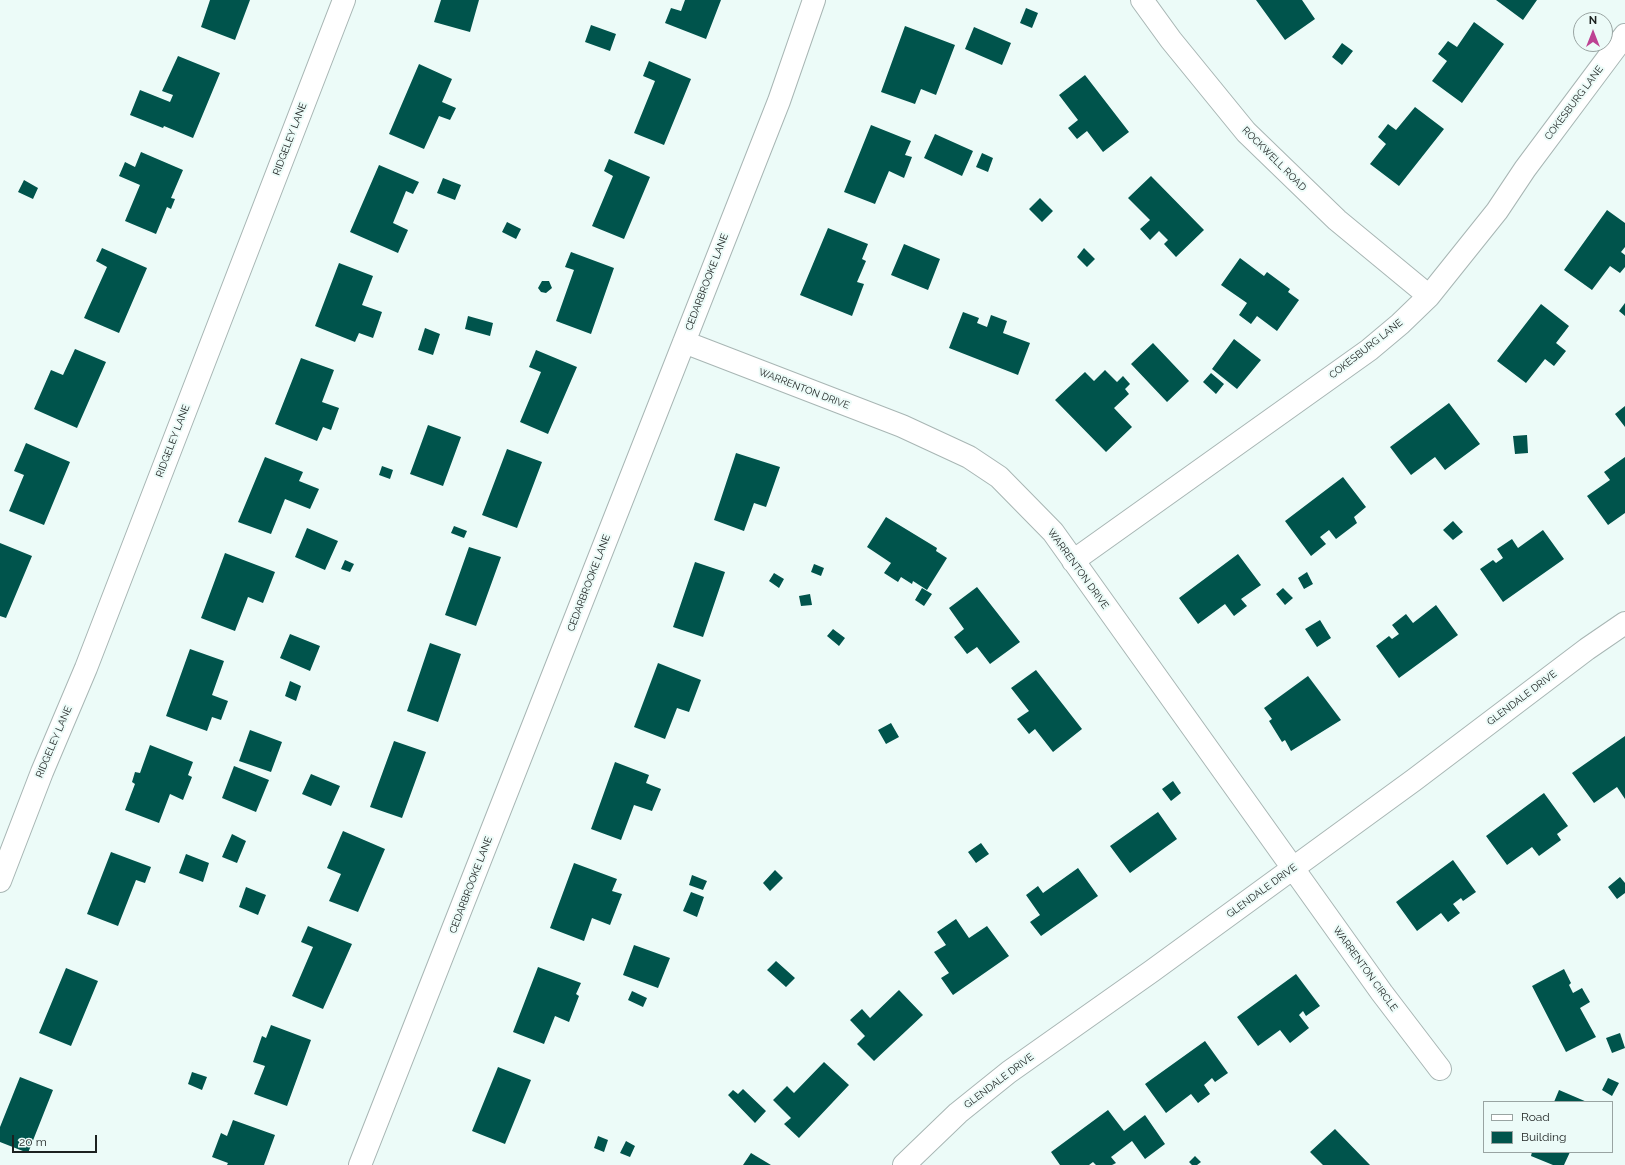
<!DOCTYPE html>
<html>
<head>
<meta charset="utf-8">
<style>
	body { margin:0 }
	#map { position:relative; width:1625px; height:1165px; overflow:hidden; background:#ecfbf8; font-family:Raleway,sans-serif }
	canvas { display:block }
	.legend { position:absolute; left:1483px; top:1101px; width:130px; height:52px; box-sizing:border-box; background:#ecfbf8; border:1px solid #99a4a2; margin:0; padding:5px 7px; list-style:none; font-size:12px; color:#1c2120 }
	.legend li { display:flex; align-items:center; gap:8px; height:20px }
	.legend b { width:20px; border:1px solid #99a4a2 }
	.north { position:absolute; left:1573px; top:12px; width:40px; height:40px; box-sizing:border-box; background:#ecfbf8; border:1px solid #99a4a2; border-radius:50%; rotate:0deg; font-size:11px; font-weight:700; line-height:16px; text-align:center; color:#1c2120 }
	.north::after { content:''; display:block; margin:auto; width:14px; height:18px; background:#bd4293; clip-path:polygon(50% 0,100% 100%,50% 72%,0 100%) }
	.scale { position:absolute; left:12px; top:1135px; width:85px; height:18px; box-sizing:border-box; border:2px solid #1c2120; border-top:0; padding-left:5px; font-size:12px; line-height:14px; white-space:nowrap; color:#1c2120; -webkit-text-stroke:3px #ecfbf8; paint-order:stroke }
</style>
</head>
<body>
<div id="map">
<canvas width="1625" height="1165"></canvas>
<ul class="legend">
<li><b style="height:5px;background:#fff"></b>Road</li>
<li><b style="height:11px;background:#00544c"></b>Building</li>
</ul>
<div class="north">N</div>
<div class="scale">20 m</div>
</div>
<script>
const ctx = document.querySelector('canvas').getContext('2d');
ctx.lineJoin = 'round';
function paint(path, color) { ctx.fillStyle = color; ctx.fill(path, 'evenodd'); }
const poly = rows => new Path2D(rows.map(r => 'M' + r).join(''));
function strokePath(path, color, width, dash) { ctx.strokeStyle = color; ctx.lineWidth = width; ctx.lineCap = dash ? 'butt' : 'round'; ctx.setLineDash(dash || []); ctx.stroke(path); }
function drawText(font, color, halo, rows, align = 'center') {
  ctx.font = font + ' Raleway,sans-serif'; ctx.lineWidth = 4; ctx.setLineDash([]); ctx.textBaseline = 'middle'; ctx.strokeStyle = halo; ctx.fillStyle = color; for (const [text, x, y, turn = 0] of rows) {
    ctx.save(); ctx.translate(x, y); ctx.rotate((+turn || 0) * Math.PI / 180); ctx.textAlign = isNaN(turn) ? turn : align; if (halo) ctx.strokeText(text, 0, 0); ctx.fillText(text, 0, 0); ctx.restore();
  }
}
paint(poly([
	[210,0,250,0,235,40,201,27],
	[441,0,479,0,470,32,434,22],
	[685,0,721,0,706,39,665,23,671,8,681,11],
	[1256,0,1302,0,1315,19,1285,40],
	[1496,0,1537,0,1523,20],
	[1026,8,1038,13,1032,28,1020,23],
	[1474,22,1504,44,1462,103,1432,81,1447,61,1438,54,1448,41,1457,47],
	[591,25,616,34,610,51,585,42],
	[905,26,955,45,936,95,921,89,915,104,881,92],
	[974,27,1011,43,1002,65,965,49],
	[1342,43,1353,51,1342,65,1332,57],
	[178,56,220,73,193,138,164,126,163,128,130,115,140,90,170,102,173,95,162,91],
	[649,61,691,79,664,145,634,133,655,81,643,76],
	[419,64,452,79,442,102,456,108,450,120,439,116,424,149,389,134],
	[1085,75,1129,132,1103,152,1087,131,1077,139,1068,128,1078,120,1059,95],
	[1415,107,1444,129,1399,186,1370,164,1386,144,1378,137,1388,124,1396,130],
	[871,125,911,141,905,155,912,157,904,178,889,171,875,204,844,192],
	[935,134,973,151,962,176,924,158],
	[141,152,183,170,171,198,175,199,171,209,167,207,156,234,125,221,140,185,119,176,125,162,135,167],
	[982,153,993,158,988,172,976,167],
	[609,159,650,177,624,239,592,226,613,176,604,171],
	[379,165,419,182,413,194,406,191,393,223,408,230,398,253,350,232],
	[1151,176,1204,230,1176,257,1164,244,1168,240,1159,231,1150,240,1140,229,1150,220,1128,198],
	[443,178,461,185,455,200,437,193],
	[24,180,38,188,33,199,18,192],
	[1040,198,1053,211,1042,222,1029,209],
	[1607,210,1625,223,1625,247,1621,252,1625,255,1625,267,1620,273,1610,266,1592,290,1564,270],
	[507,222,521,229,516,239,502,232],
	[828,228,868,244,862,259,866,261,857,282,864,284,852,316,800,295],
	[904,244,940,259,928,290,891,275],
	[102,248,147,268,119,333,84,318,107,267,96,261],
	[1084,248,1095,259,1087,267,1077,257],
	[571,252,614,268,591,334,556,321,574,270,565,267],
	[1240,258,1264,276,1267,272,1290,289,1288,292,1299,300,1277,331,1257,316,1251,324,1239,315,1247,303,1221,285],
	[339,263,373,276,362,305,382,312,373,338,359,333,355,342,315,326],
	[542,281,549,281,552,288,546,293,541,292,538,288],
	[1625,303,1625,316,1619,311],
	[1541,304,1569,326,1556,343,1566,351,1554,366,1545,359,1526,383,1497,361],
	[963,312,979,318,977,323,987,327,991,315,1007,321,1003,333,1030,343,1018,375,949,348],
	[468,316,493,323,490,336,465,329],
	[425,328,440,334,433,355,418,350],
	[1234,339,1261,360,1237,389,1212,369],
	[1153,343,1189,381,1167,402,1131,364],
	[75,349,106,362,77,428,34,409,51,370,63,375],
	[536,350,577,367,548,434,520,422,541,372,529,367],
	[301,358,334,370,322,402,339,408,331,430,323,427,317,441,275,424],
	[1105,370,1117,382,1123,376,1130,384,1125,389,1129,394,1114,408,1132,427,1106,452,1055,400,1085,372,1094,381],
	[1211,373,1224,384,1216,394,1203,382],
	[1449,403,1480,444,1445,470,1435,457,1411,475,1390,447],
	[1625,406,1625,427,1615,414],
	[428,425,461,437,443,486,410,474],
	[1527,435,1528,453,1515,454,1513,436],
	[26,443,70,462,44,525,9,511,24,475,14,471],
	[507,449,542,462,517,528,482,515],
	[736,453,780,467,766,507,754,503,744,531,714,520],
	[265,457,303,472,299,481,319,489,310,509,285,499,271,534,238,522],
	[1625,457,1625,513,1608,525,1587,496,1610,480,1604,472],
	[382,466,393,470,390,479,379,475],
	[1343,477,1366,507,1354,517,1357,523,1336,539,1329,530,1320,537,1326,544,1311,556,1285,521],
	[886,517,937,548,936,551,947,558,927,590,913,581,912,584,901,577,898,582,884,573,891,563,867,547],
	[1453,521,1463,532,1453,540,1443,530],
	[454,526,467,531,464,538,451,533],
	[307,528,338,541,325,570,295,557],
	[1543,530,1564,559,1503,602,1480,569,1493,560,1496,563,1503,558,1497,549,1512,539,1518,548],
	[0,543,32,556,6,618,0,616],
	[469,547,501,557,476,626,445,615],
	[225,553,275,572,263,603,248,597,235,631,201,618],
	[1238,554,1261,585,1241,599,1247,606,1234,616,1225,604,1198,624,1179,598],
	[345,560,354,564,350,572,341,569],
	[695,562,725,572,703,637,673,627],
	[814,564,824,568,821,576,811,572],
	[1307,572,1313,584,1304,589,1298,578],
	[774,573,784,579,779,588,769,581],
	[977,587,1020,642,990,664,977,647,967,654,954,637,964,629,949,608],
	[922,588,932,594,924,606,915,600],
	[1283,588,1293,598,1285,605,1276,594],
	[810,594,812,605,801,606,799,596],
	[1436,605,1458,635,1399,678,1376,646,1389,636,1392,639,1399,634,1392,625,1406,614,1413,623],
	[1320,620,1331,638,1317,647,1305,629],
	[833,629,845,638,839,646,827,636],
	[290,634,320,646,310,671,280,658],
	[430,643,461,654,438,722,407,711],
	[190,649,224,661,212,695,228,701,221,720,212,717,207,731,166,716],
	[658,663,701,680,689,712,677,708,665,739,634,727],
	[1036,670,1082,729,1053,752,1035,729,1029,734,1017,719,1029,711,1011,688],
	[1308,676,1341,720,1291,751,1285,740,1282,742,1269,721,1272,719,1264,708],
	[290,681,301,686,296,701,285,696],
	[891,723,899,737,886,744,878,730],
	[250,730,282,742,271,772,239,761],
	[1625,736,1625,799,1617,787,1594,803,1572,773],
	[394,741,426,752,402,818,370,807],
	[150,745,193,762,188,775,192,777,183,800,170,794,159,823,125,810,135,784,132,782,135,772,140,773],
	[615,762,649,775,646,783,661,789,652,811,634,805,621,840,591,829],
	[234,766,269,780,256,812,222,798],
	[311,774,340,786,331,806,302,794],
	[1173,781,1181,793,1171,801,1162,789],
	[1544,793,1568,826,1557,834,1561,840,1539,856,1532,847,1507,865,1486,836],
	[1158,812,1177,839,1130,873,1110,846],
	[343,831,385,849,358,912,329,901,341,874,327,868],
	[232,834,246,841,237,863,222,857],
	[981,843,989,854,976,863,968,852],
	[111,852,151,867,145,883,136,880,118,926,87,914],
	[186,854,209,863,203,882,179,873],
	[1453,860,1476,892,1463,901,1461,898,1453,904,1460,913,1448,922,1441,913,1417,931,1396,902],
	[574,863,617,879,612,891,622,894,610,925,592,918,584,941,550,928],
	[1078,868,1098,896,1041,936,1030,922,1040,915,1026,895,1038,886,1043,893],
	[775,870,783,878,770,891,763,883],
	[692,875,707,881,703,890,689,885],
	[1620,877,1625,883,1625,893,1617,899,1608,887],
	[246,887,266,895,258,915,239,907],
	[691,892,704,897,697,917,683,911],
	[956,919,969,938,987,926,1009,956,953,995,941,978,949,973,934,952,946,945,937,932],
	[308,926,352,944,323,1009,292,996,313,947,301,942],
	[634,945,670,958,658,988,623,975],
	[776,961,795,978,786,987,767,970],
	[538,967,581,983,576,994,579,996,569,1022,555,1016,544,1044,513,1032],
	[66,968,98,981,71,1046,39,1033],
	[1564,969,1571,983,1569,985,1573,993,1582,988,1590,1002,1580,1008,1596,1037,1566,1052,1532,986],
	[1296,974,1320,1006,1306,1016,1303,1011,1299,1015,1309,1028,1290,1043,1280,1030,1258,1046,1237,1017],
	[899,990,923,1015,874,1061,857,1044,865,1036,850,1020,862,1009,870,1018],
	[632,991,647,998,643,1007,628,1000],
	[271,1025,311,1040,287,1106,254,1094,265,1066,253,1062,262,1036,266,1038],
	[1620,1033,1625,1048,1612,1053,1606,1038],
	[1205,1041,1228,1073,1215,1082,1212,1078,1204,1085,1210,1094,1198,1103,1191,1094,1166,1113,1145,1084],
	[824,1062,849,1085,799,1138,784,1124,791,1118,773,1100,787,1086,794,1093],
	[498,1067,531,1080,505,1144,472,1131],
	[192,1072,207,1077,202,1090,188,1084],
	[20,1077,53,1090,28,1153,0,1142,0,1127],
	[1608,1078,1619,1083,1612,1096,1602,1090],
	[743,1089,766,1111,755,1123,728,1095,733,1090,738,1094],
	[1559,1090,1587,1102,1554,1102],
	[1108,1110,1124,1131,1145,1115,1165,1144,1145,1159,1132,1141,1111,1157,1116,1163,1112,1165,1096,1165,1093,1162,1089,1165,1060,1165,1051,1152],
	[233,1120,275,1135,264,1165,227,1165,228,1163,212,1157,221,1133,227,1136],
	[1335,1129,1370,1165,1323,1165,1310,1152],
	[598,1136,608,1140,604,1152,594,1148],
	[626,1141,635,1146,630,1157,620,1153],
	[1532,1152,1570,1152,1564,1165,1553,1165,1531,1156],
	[751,1153,771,1165,743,1165],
	[1195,1156,1201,1162,1197,1165,1192,1165,1189,1162]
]), '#00544c');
const street = poly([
	[1142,0,1171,40,1246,132,1337,220,1429,296],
	[684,342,902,426,969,457,999,477,1053,532,1382,993,1440,1069],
	[1073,561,1369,350,1400,324,1429,296,1497,211,1525,169,1625,35],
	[0,881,42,772,86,668,344,0],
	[360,1165,779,101,814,0],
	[904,1165,958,1113,1009,1072,1152,971,1414,780,1587,649,1625,623]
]);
strokePath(street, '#a8b6b4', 24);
strokePath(street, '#fff', 22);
drawText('10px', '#1c2120', '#ecfbf8', [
	["COKESBURG LANE",1574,103,-53],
	["RIDGELEY LANE",290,139,-69],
	["ROCKWELL ROAD",1274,159,45],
	["CEDARBROOKE LANE",707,282,-69],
	["COKESBURG LANE",1366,349,-38],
	["WARRENTON DRIVE",804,389,21],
	["RIDGELEY LANE",173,441,-69],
	["WARRENTON DRIVE",1078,569,54],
	["CEDARBROOKE LANE",589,583,-69],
	["GLENDALE DRIVE",1522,698,-37],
	["RIDGELEY LANE",54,742,-67],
	["CEDARBROOKE LANE",471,885,-69],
	["GLENDALE DRIVE",1262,891,-36],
	["WARRENTON CIRCLE",1365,969,54],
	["GLENDALE DRIVE",999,1081,-37]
]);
</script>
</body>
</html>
